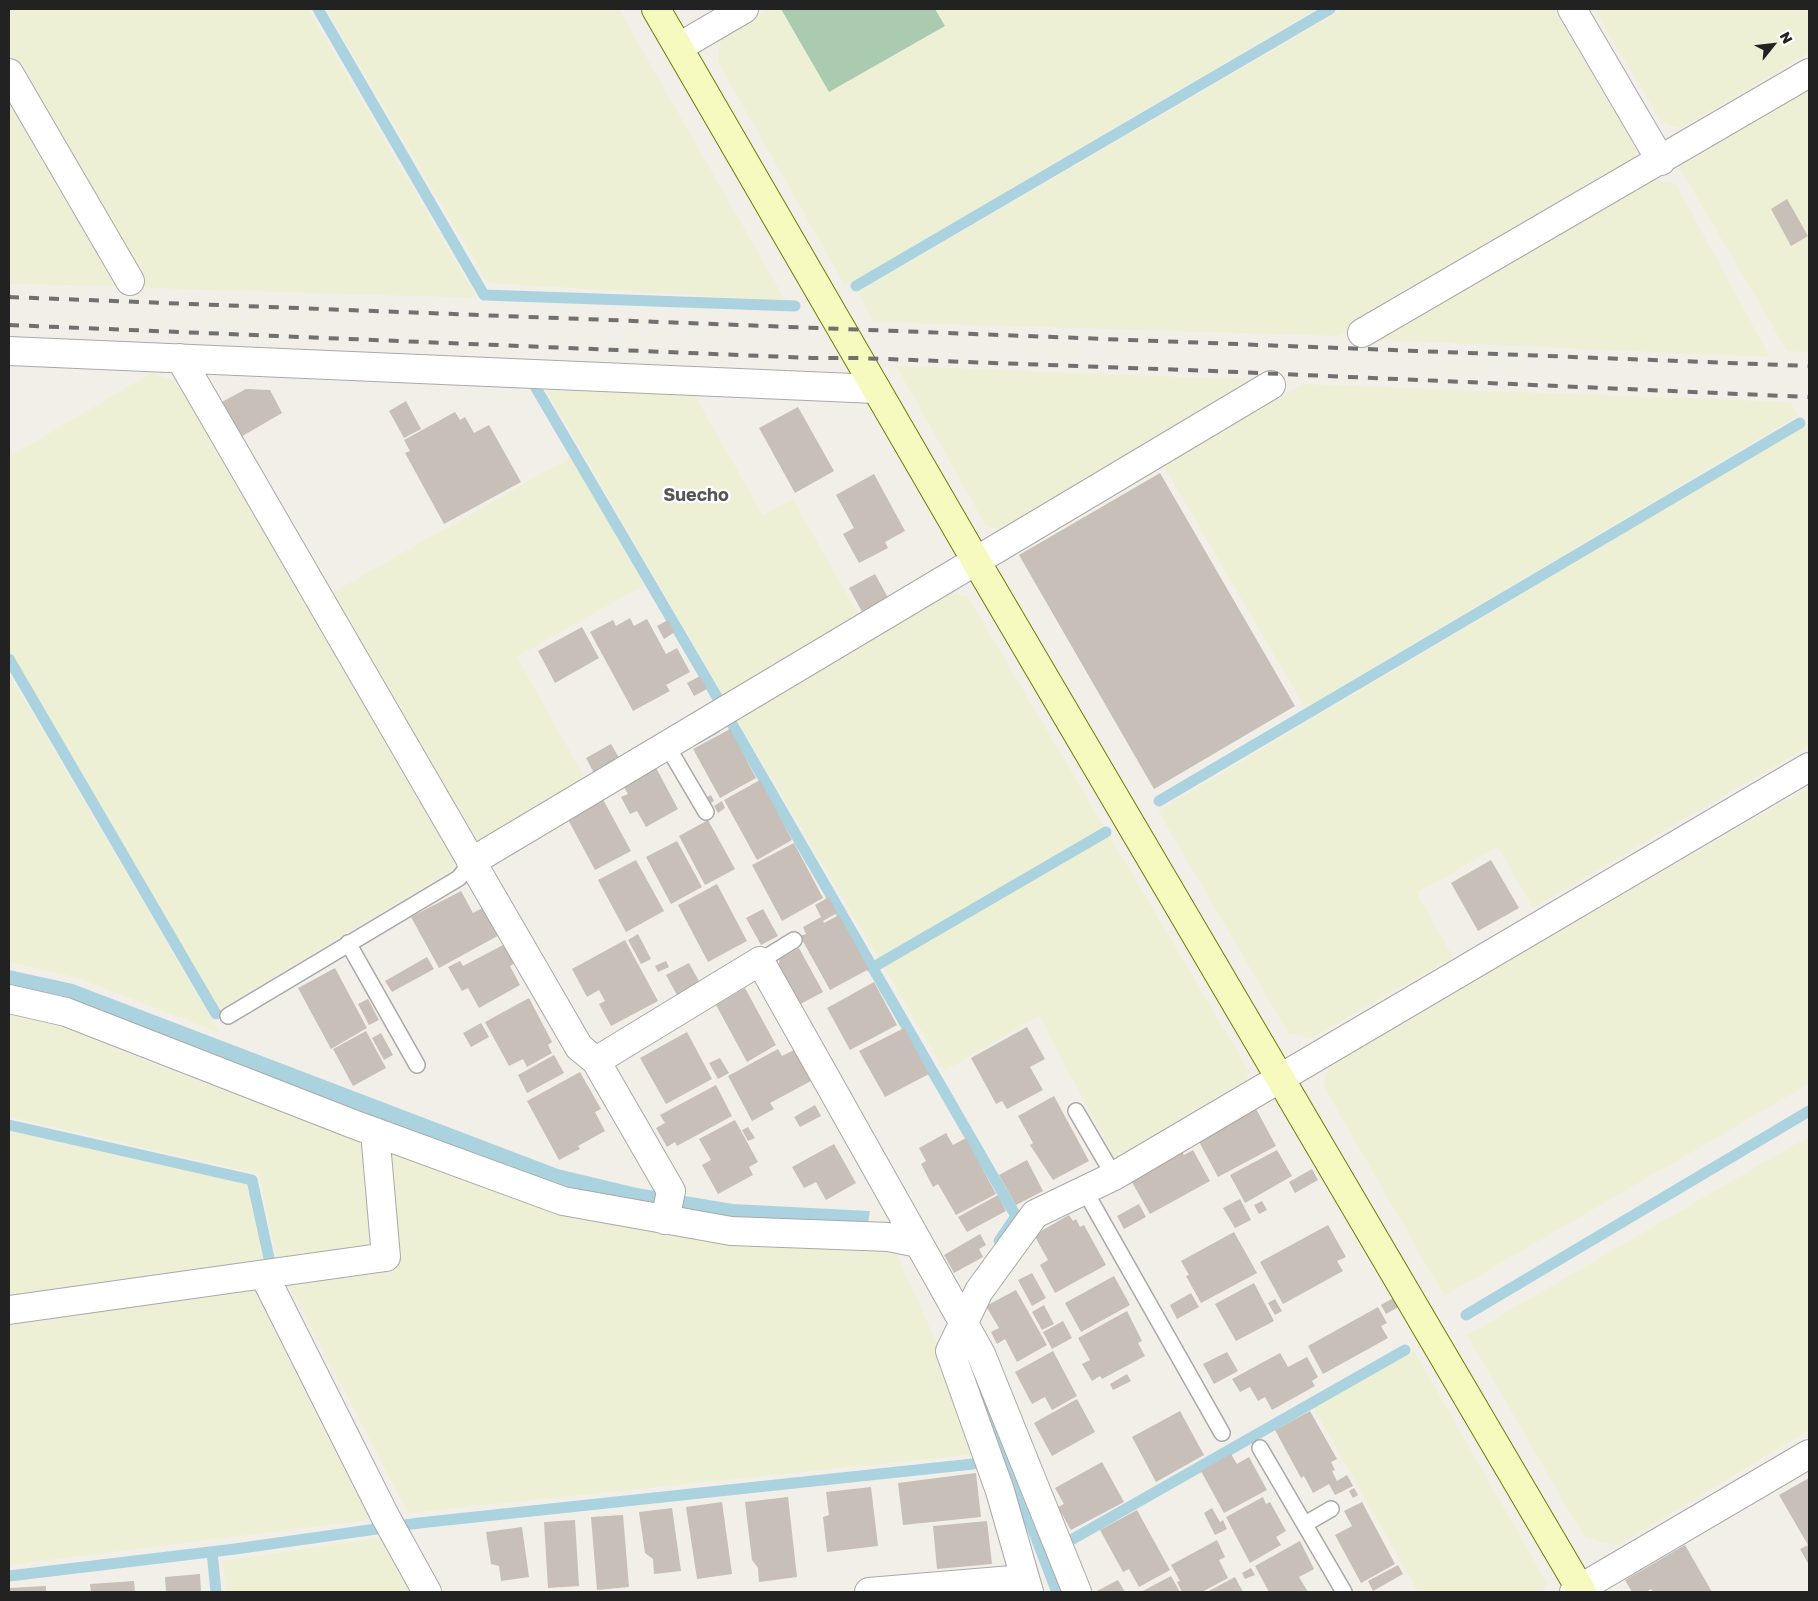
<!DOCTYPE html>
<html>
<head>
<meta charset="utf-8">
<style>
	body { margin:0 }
	#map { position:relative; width:1818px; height:1601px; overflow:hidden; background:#f2efe9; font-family:"Golos Text",sans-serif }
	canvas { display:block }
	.frame { position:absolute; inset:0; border:10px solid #222; pointer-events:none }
	.north { position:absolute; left:1748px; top:20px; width:50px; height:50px; -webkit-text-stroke:4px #fff; paint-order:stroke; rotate:61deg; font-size:14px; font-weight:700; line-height:20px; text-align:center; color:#222 }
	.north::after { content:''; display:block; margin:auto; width:18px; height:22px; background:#222; clip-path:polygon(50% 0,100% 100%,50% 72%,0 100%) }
</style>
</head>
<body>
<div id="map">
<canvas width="1818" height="1601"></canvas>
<div class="frame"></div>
<div class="north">N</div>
</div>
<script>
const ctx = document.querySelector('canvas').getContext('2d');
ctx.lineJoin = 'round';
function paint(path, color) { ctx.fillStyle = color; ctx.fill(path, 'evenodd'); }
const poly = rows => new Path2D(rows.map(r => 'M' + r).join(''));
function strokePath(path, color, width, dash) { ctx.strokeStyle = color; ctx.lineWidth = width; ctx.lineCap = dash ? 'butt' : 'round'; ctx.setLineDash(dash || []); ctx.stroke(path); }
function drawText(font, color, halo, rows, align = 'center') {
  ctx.font = font + ' "Golos Text",sans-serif'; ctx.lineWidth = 4.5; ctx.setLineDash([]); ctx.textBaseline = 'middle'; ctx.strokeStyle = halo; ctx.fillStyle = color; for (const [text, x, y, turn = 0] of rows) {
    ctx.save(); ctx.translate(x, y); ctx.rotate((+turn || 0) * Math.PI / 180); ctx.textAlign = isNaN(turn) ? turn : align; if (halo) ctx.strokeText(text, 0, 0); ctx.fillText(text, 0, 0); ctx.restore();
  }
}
paint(poly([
	[9,9,308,9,477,298,146,288,9,53],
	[326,9,619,9,786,301,488,283],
	[770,9,781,9,829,92,945,27,935,9,1317,9,845,286,718,62,720,40],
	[1344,9,1554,9,1636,147,1633,168,1339,336,874,322,858,292],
	[1594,9,1809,9,1809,53,1681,128,1662,123],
	[1809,88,1809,352,1787,351,1678,165],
	[9,94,120,286,9,284],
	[1648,178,1676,184,1770,357,1374,340],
	[896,366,1261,380,1005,531,986,526],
	[151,373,178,382,458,859,452,870,218,1010,9,650,9,457],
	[1304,384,1790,402,1799,415,1305,708,1163,465],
	[544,386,693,392,763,515,793,499,862,621,725,699],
	[1809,423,1809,746,1533,908,1498,847,1417,893,1453,957,1312,1038,1288,1033,1158,811],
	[571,457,644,585,517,657,588,783,473,850,328,595],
	[944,590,968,597,1249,1071,1242,1090,1116,1161,1039,1016,945,1071,733,713],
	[9,674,220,1033,75,977,9,962],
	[1809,787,1809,1084,1444,1296,1323,1085,1330,1064],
	[9,1011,96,1038,155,1065,358,1139,365,1151,379,1245,277,1261,259,1174,9,1117],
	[9,1130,249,1184,264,1264,9,1298],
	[1809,1136,1809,1430,1617,1546,1584,1537,1467,1335],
	[382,1146,568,1217,713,1241,836,1249,881,1247,896,1252,940,1350,976,1454,408,1513,287,1281,397,1264],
	[244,1284,260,1293,376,1519,9,1565,9,1316],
	[1413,1349,1547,1583,1544,1592,1418,1592,1313,1407],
	[383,1537,413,1592,226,1592,223,1561]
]), '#eef0d5');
paint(poly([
	[781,9,935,9,945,26,829,92]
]), '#aacbaf');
paint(poly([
	[9,970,73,984,558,1169,637,1188,733,1204,870,1211,867,1228,734,1220,560,1188,9,988],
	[966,1352,1021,1493,1062,1592,1051,1592,959,1353]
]), '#aad3df');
strokePath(poly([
	[318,9,484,295,795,306],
	[856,286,1330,9],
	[536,388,720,702],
	[9,659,216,1014],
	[728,717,1016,1216,999,1241],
	[1159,801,1800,423],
	[872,968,1106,832],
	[9,1125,252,1180,269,1258],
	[1466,1315,1809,1111],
	[1071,1540,1405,1350],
	[212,1552,216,1592],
	[9,1576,235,1549,419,1523,973,1464]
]), '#aad3df', 11);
paint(poly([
	[1787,199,1808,236,1791,246,1771,209],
	[246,389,270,390,282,413,239,438,220,403],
	[406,401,421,429,404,438,389,411],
	[798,407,834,471,795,493,759,428],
	[455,412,460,420,465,417,474,433,489,425,521,482,444,524,405,453,410,451,404,440],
	[1160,473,1295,706,1154,789,1019,555],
	[874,474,905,531,885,542,888,548,859,563,843,534,854,528,836,495],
	[875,574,892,605,866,619,849,588],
	[630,618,634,626,647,619,666,654,677,648,690,672,666,685,670,691,633,711,590,632,613,620,616,626],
	[668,620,675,632,664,639,657,626],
	[582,627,599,658,555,683,538,651],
	[700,676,707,689,694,696,687,683],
	[716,724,720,732,697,745,693,736],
	[730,729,756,778,720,798,693,749],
	[611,744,621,761,595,775,586,758],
	[655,766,678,809,646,827,637,811,630,814,621,797,628,794,622,784],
	[760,780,792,840,757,860,724,800],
	[599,792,631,851,595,870,564,812],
	[711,795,714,801,707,805,703,799],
	[722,801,725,808,718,813,714,806],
	[708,820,735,869,705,885,679,836],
	[677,841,702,887,671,904,646,857],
	[794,843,823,898,782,921,752,865],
	[636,860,664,911,626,932,598,880],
	[1491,860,1519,908,1478,931,1451,883],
	[717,884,747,941,708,962,678,905],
	[461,891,473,913,488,905,503,933,439,968,411,917],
	[829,897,837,913,823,921,824,923,839,915,869,969,830,990,800,936,806,934,803,927,821,917,815,905],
	[763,909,778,936,761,945,746,918],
	[638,934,651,959,641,964,628,940],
	[625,940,658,1001,611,1026,599,1004,605,1001,599,990,587,997,572,969],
	[505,944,515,963,510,966,520,985,479,1008,468,988,462,991,448,967,460,961,463,966],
	[799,948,823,992,793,1008,775,975,780,959],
	[427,957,434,969,392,992,385,981],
	[666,961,669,967,658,972,655,966],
	[689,963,700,983,677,995,666,975],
	[335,968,367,1028,331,1049,298,988],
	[874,982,897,1025,850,1050,827,1008],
	[745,988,776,1045,747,1062,716,1005],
	[529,998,552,1042,548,1045,552,1053,527,1067,523,1059,509,1066,485,1022],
	[368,999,379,1020,369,1025,358,1004],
	[481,1023,489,1037,471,1047,463,1033],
	[1027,1027,1045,1059,1030,1067,1043,1090,1007,1109,1002,1101,996,1104,971,1058],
	[904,1028,929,1074,885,1097,859,1051],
	[366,1031,386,1068,353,1086,333,1049],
	[687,1032,712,1079,666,1104,640,1058],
	[381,1033,393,1055,384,1060,372,1038],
	[778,1049,782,1056,794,1050,811,1081,770,1103,774,1109,752,1121,728,1076],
	[554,1055,564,1073,527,1093,518,1075],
	[720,1058,729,1073,718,1079,709,1063],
	[580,1072,601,1109,595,1112,605,1131,578,1146,580,1149,559,1160,527,1101],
	[716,1085,732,1116,677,1146,675,1142,667,1147,656,1128,665,1123,660,1115],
	[1054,1096,1089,1161,1053,1180,1030,1145,1033,1143,1018,1116],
	[815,1105,821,1116,800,1127,794,1117],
	[1255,1107,1276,1146,1218,1177,1197,1138],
	[735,1120,758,1162,749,1167,753,1175,718,1194,702,1165,711,1160,699,1139],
	[748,1127,755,1138,748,1141,742,1130],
	[946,1133,953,1145,966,1138,996,1194,956,1215,938,1184,933,1187,921,1164,926,1161,919,1148],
	[834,1144,856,1183,826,1200,816,1182,804,1188,792,1167],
	[1181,1149,1184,1155,1193,1150,1210,1181,1150,1214,1129,1177],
	[1277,1150,1292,1176,1245,1203,1230,1175],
	[1027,1160,1043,1191,1016,1205,999,1175],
	[1312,1169,1318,1180,1295,1193,1289,1182],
	[998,1195,1006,1211,967,1232,958,1217],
	[1240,1199,1251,1220,1235,1228,1223,1208],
	[1262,1201,1267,1210,1259,1214,1254,1205],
	[1139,1204,1146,1217,1124,1229,1117,1216],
	[1069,1215,1073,1221,1076,1219,1080,1227,1084,1225,1106,1265,1055,1293,1040,1265,1048,1260,1034,1235],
	[1328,1225,1346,1257,1337,1261,1343,1271,1283,1304,1260,1262],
	[1234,1232,1257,1273,1201,1303,1186,1276,1189,1275,1181,1261],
	[980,1234,986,1245,979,1249,983,1257,954,1273,944,1255],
	[1032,1273,1046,1298,1032,1306,1018,1280],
	[1114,1276,1130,1305,1081,1332,1065,1303],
	[1254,1283,1274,1321,1236,1341,1215,1304],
	[1016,1290,1047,1345,1017,1362,1005,1339,997,1344,991,1332,999,1328,986,1306],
	[1191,1293,1199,1307,1177,1319,1170,1305],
	[1397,1296,1402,1305,1386,1314,1381,1305],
	[1275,1299,1282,1311,1275,1315,1268,1303],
	[1044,1305,1054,1324,1042,1330,1032,1312],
	[1378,1307,1387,1323,1381,1326,1388,1338,1323,1374,1308,1346],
	[1127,1311,1142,1341,1138,1343,1145,1356,1102,1379,1100,1376,1092,1381,1082,1364,1090,1360,1078,1338],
	[1063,1321,1072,1338,1052,1349,1043,1332],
	[1053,1351,1077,1396,1052,1410,1045,1397,1032,1404,1015,1372],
	[1227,1352,1238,1371,1214,1384,1203,1364],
	[1280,1353,1288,1367,1307,1357,1318,1377,1312,1381,1315,1386,1272,1410,1265,1397,1258,1401,1250,1387,1240,1392,1232,1379],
	[1127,1374,1131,1381,1113,1390,1110,1384],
	[1077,1399,1095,1432,1052,1456,1034,1423],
	[1180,1411,1204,1455,1156,1482,1132,1437],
	[1310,1411,1337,1459,1331,1462,1335,1470,1332,1471,1337,1481,1347,1475,1353,1486,1335,1495,1329,1484,1313,1493,1304,1476,1301,1478,1275,1430],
	[1231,1454,1237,1464,1249,1457,1267,1490,1224,1513,1201,1471],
	[1102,1462,1124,1502,1071,1530,1058,1507,1064,1504,1055,1488],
	[976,1473,981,1517,903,1525,898,1483],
	[1809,1478,1809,1565,1800,1549,1808,1545,1779,1495],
	[871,1487,878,1546,827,1552,823,1517,829,1515,826,1492],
	[1354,1488,1358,1495,1353,1498,1349,1491],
	[788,1497,797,1577,759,1582,758,1568,752,1560,745,1502],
	[1263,1497,1266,1504,1270,1502,1286,1531,1276,1537,1281,1545,1250,1563,1226,1517],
	[722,1502,732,1574,697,1579,686,1507],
	[1362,1502,1395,1564,1361,1583,1335,1535,1352,1526,1344,1511],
	[672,1508,681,1571,654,1574,653,1559,645,1553,639,1512],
	[1212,1508,1220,1522,1223,1520,1227,1529,1215,1535,1204,1513],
	[1137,1510,1170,1570,1139,1587,1129,1569,1123,1572,1100,1530],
	[623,1515,629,1587,597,1590,591,1517],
	[575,1520,579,1586,548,1588,544,1522],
	[987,1521,992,1564,937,1569,933,1526],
	[522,1527,529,1577,501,1581,499,1566,491,1564,486,1532],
	[1217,1540,1225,1557,1219,1560,1228,1578,1202,1592,1182,1592,1177,1582,1180,1581,1171,1565],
	[1300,1541,1314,1569,1299,1577,1308,1592,1269,1592,1255,1566],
	[1685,1545,1712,1592,1653,1592,1651,1589,1646,1592,1632,1592,1625,1580],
	[1398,1565,1403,1574,1373,1591,1368,1581],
	[1251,1568,1255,1575,1245,1579,1242,1573],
	[200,1574,201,1592,166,1592,165,1577],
	[1171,1576,1180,1592,1141,1592],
	[1235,1577,1243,1592,1207,1592],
	[1118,1580,1125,1592,1095,1592],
	[134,1581,135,1592,91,1592,90,1584],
	[46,1586,46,1592,9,1592,9,1588]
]), '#c7bfb8');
const lane = poly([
	[666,744,706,812],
	[348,943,417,1065],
	[760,961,794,940],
	[228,1016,459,878,471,862],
	[1076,1111,1114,1176],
	[1085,1191,1222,1433],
	[1260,1448,1344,1592],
	[1305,1524,1331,1509]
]);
const street = poly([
	[1572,9,1661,161],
	[679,47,744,9],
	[9,73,130,281],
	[1362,333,1809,73],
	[9,351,876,389],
	[180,358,579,1047,596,1061,671,1191,665,1220],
	[471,862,1271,385],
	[9,999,66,1012,353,1124,563,1201,731,1231,889,1237,918,1243],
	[596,1061,760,961,981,1354,1077,1592],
	[264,1275,385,1516,427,1592],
	[9,1310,386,1257,375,1132],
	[869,1592,1024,1579],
	[1029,1592,1000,1491,950,1351,979,1291,1035,1214,1114,1176,1809,767],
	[1574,1592,1809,1454]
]);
const secondary = poly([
	[656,9,976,561,1582,1592]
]);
strokePath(lane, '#a9a9a9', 18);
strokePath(street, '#a9a9a9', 30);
strokePath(secondary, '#707d05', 30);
strokePath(lane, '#fff', 15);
strokePath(street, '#fff', 28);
strokePath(secondary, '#f7fabf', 28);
strokePath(poly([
	[9,297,1809,366],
	[9,325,812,358,858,358,1213,371,1809,397]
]), '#707070', 4, [10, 10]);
drawText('bold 18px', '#555', '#fff', [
	["Suecho",696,495]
]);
</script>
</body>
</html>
